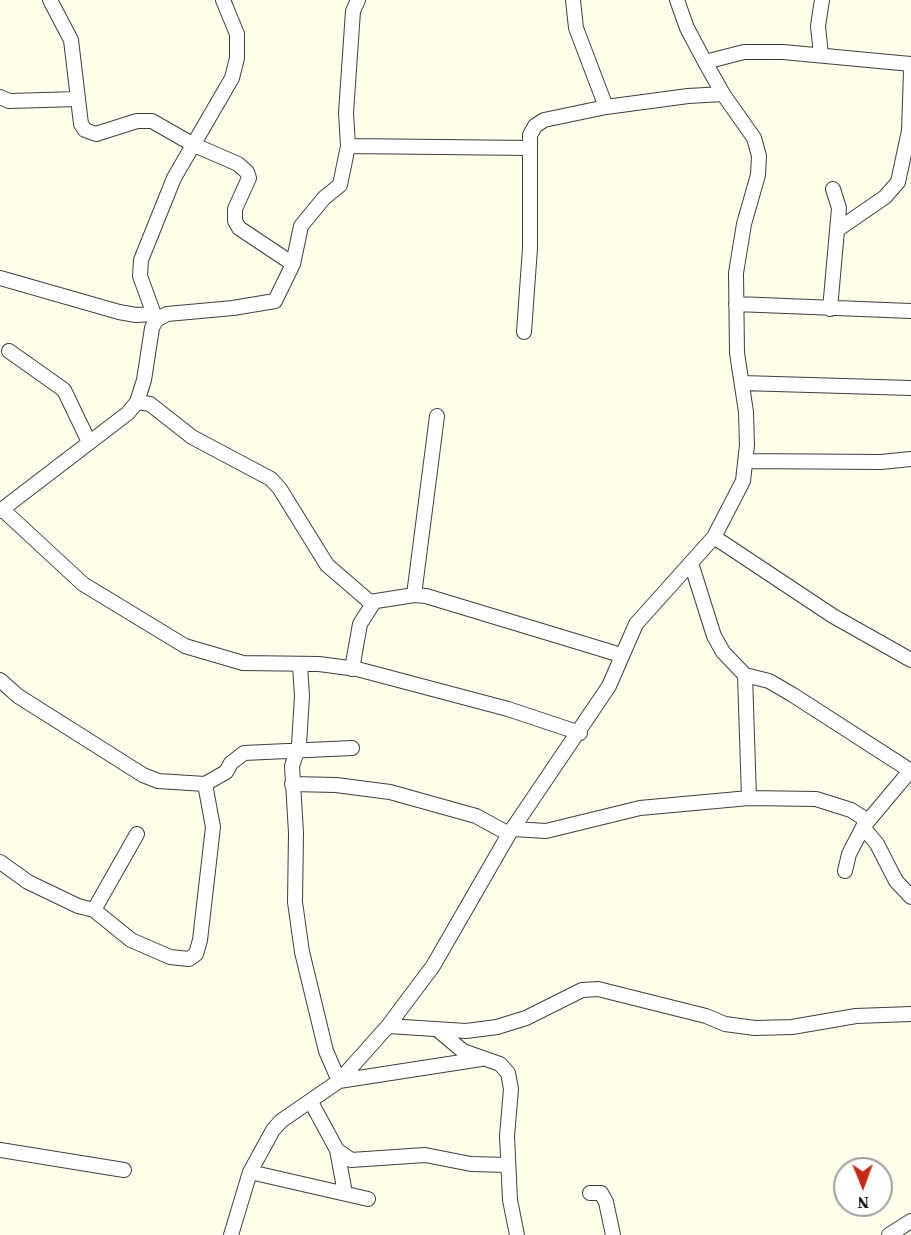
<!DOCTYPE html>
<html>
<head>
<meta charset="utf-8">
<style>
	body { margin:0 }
	#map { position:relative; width:911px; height:1235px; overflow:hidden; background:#fffeeb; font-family:"Source Serif 4",serif }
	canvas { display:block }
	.north { position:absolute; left:833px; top:1157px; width:60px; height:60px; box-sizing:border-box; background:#fff; border:2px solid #9e9e9e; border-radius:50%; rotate:179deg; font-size:16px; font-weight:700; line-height:24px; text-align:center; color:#0c0c0c }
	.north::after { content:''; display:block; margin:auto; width:21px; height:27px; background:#c92917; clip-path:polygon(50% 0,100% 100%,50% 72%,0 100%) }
</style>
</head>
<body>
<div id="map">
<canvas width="911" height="1235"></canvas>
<div class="north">N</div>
</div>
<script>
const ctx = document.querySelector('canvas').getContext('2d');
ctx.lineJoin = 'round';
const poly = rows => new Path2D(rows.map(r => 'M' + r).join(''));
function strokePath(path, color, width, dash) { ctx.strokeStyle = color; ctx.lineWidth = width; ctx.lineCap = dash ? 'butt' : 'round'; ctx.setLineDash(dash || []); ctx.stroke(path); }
const minor = poly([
	[50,0,71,40,81,124,85,130,96,134,137,121,152,121,192,144,238,164,247,172,249,178,235,209,235,221,239,228,293,264],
	[573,0,576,28,606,107],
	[821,55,818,26,822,0],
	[705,62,744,52,783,52,911,64],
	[0,97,9,101,78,99],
	[348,146,530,148],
	[837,230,885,197,898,182,909,131,911,71],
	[0,278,119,312,136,315,154,314],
	[736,304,911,311],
	[830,309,839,208,833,189],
	[156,320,140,276,141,260,174,178,232,78,237,58,237,34,223,0],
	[524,332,530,248,530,135,535,126,544,120,606,107,688,96,723,94],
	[9,351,64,390,89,442],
	[742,383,911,388],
	[137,402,150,404,192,437,271,479,280,489,327,565,370,602,414,595,426,596,621,655],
	[745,461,881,462,911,459],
	[2,509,83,584,185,646,243,663,319,664,357,669,508,709,580,733],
	[0,511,128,413,137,402,144,380,152,328,156,320,167,314,233,308,275,301,293,264,301,226,324,198,340,185,348,146,346,113,353,11,358,0],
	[714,537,833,616,911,660],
	[691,563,714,636,723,652,745,675,769,681,793,695,911,771],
	[414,595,437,416],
	[300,665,302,696,299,745,292,766,296,833,295,902,302,952,326,1051,339,1081,481,1059],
	[352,669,360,624,374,602],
	[745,675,749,798],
	[0,680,18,696,143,775,158,781,205,784,226,772,231,763,244,753,352,748],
	[292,784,336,785,390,792,476,816,509,834],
	[863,827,877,844,896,881,911,897],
	[513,829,546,831,640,808,749,798,816,799,851,810,868,821],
	[0,862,28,882,78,906,94,910,131,940,170,957,189,959,196,954,200,940,213,827,205,784],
	[845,871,849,854,863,827,910,771],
	[94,910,137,834],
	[388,1026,466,1031,497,1027,526,1018,582,990,598,989,706,1016,725,1024,755,1028,792,1027,856,1016,911,1014],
	[438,1030,463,1051,500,1064,508,1073,511,1089,507,1136,510,1200,517,1235],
	[311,1102,337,1150,351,1160,425,1155,471,1164,508,1165],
	[0,1150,124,1170],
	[337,1150,345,1193],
	[250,1172,368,1199],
	[590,1193,601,1193,606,1202,613,1235],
	[231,1235,250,1172,273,1130,281,1121,339,1081,388,1026,433,966,509,834,609,686,636,624,714,537,743,481,747,445,746,412,737,353,736,273,744,224,758,175,759,156,754,138,723,94,705,62,687,28,677,0],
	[889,1235,911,1221]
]);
strokePath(minor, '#3f3f3f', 16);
strokePath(minor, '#fff', 14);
</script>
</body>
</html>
